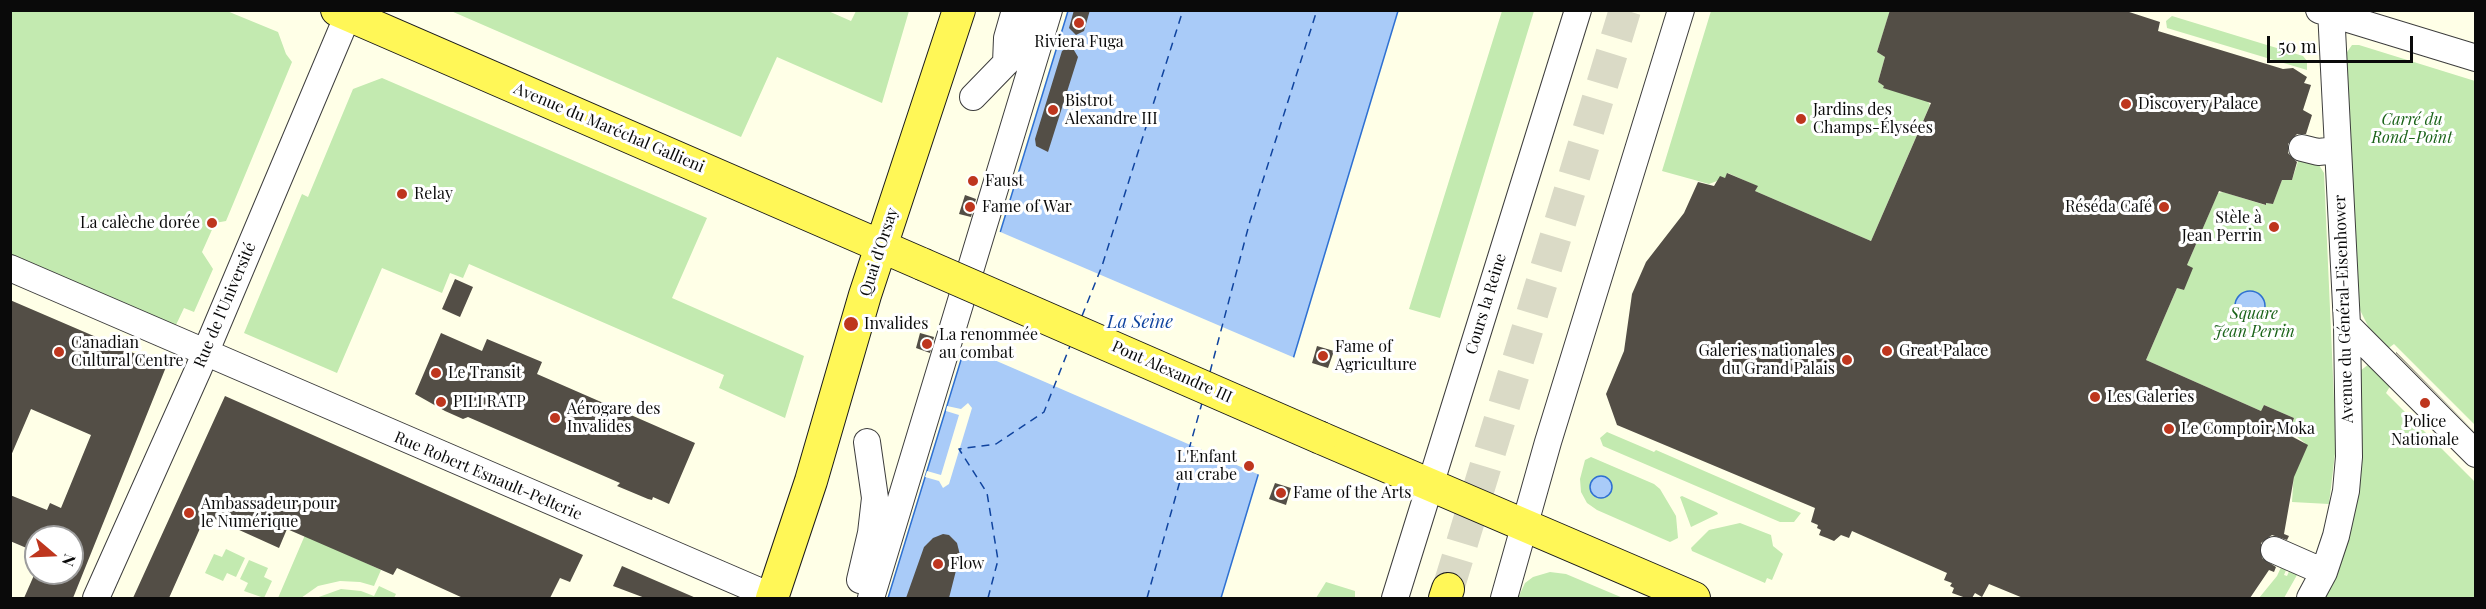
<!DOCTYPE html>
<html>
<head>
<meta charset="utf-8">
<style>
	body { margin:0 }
	#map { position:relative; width:2486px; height:609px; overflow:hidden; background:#ffffe7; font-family:"Playfair Display",serif }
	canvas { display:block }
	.frame { position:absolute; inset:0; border:12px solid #0a0a0a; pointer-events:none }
	.north { position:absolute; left:24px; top:525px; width:60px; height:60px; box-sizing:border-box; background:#fff; border:2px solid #9d9d9d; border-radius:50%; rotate:109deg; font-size:16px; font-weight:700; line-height:24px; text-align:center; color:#0a0a0a }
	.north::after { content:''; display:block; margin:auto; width:21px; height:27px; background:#be361e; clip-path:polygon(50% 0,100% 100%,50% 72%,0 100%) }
	.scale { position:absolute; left:2267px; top:36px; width:146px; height:27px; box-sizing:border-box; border:3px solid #0a0a0a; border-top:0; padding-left:8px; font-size:18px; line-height:21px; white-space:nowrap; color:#0a0a0a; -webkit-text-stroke:4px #fff; paint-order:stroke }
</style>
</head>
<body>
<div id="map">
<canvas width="2486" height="609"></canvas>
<div class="frame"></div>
<div class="north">N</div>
<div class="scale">50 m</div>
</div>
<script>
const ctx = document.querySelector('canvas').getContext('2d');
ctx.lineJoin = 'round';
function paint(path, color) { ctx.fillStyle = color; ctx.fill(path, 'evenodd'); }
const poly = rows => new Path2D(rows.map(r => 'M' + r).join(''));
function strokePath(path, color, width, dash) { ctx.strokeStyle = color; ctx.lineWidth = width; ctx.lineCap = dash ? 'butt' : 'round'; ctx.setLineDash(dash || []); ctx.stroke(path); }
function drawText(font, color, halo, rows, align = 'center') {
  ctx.font = font + ' "Playfair Display",serif'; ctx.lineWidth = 6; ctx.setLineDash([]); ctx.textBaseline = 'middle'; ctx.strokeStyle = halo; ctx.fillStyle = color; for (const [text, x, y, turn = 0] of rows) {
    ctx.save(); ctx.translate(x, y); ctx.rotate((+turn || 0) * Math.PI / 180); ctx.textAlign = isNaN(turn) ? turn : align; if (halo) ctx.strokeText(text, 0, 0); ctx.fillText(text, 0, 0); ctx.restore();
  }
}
paint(poly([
	[826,10,851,21,856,11,909,11,882,103,777,57,741,137,451,11],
	[11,11,227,11,278,32,286,54,292,62,226,221,215,223,202,252,213,269,194,312,184,308,175,327,11,256],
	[1502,11,1534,11,1440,318,1409,309],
	[1711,11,1890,11,1877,52,1885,57,1878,82,1884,86,1884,88,1927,100,1930,105,1871,241,1755,191,1757,186,1728,173,1725,178,1709,184,1662,171],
	[2172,16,2303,56,2307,61,2307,70,2167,28,2166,21],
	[2352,45,2359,45,2475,81,2475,425,2394,344,2386,350,2375,340,2358,306,2345,55],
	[382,78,707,218,672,298,804,356,785,418,719,388,724,375,469,264,463,278,450,273,442,293,382,268,337,373,244,333,302,194,308,197,353,89],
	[2301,152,2319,165,2324,173,2336,445,2329,504,2292,502,2294,471,2305,443,2296,436,2296,425,2292,424,2294,418,2264,405,2261,411,2146,360,2177,288,2184,290,2187,265,2218,193,2223,192,2265,205,2266,203,2273,204,2282,180,2292,180],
	[2369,364,2392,383,2386,393,2475,482,2475,598,2324,598,2358,489,2362,434,2360,371],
	[1607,432,1654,452,1656,450,1801,513,1794,522,1780,522,1603,446,1600,438],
	[1591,457,1654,484,1660,489,1676,516,1678,538,1670,542,1597,510,1587,503,1581,492,1580,479,1585,460],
	[1682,496,1717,512,1718,514,1691,527,1680,497],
	[1740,523,1771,535,1773,546,1783,554,1772,580,1767,578,1765,583,1692,551,1691,548,1709,530],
	[305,535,381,570,374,586,360,582,340,581,318,586,301,598,278,598],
	[226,549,245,558,236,577,227,573,223,581,205,573,214,554,222,557],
	[249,560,268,568,264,577,272,581,264,598,244,591,248,583,240,579],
	[2283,563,2288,565,2284,575,2287,576,2291,567,2297,575,2284,598,2259,598,2277,576],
	[1550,572,1566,574,1623,598,1518,598,1525,583,1533,577],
	[1326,582,1355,591,1355,598,1316,598],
	[379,586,396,594,394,598,316,598,341,589,361,591,374,596]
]), '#c3eab0');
const water = poly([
	[1068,11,1398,11,1221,598,888,598,1068,11],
	'2235 306a15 15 0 1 1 30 0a15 15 0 1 1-30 0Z',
	'1590 487a11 11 0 1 1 22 0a11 11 0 1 1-22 0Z'
]);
paint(water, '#a9cbf8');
strokePath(water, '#2e70d2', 1.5);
paint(poly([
	[998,231,1295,358,1298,350,1301,351,1262,476,962,346],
	[968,403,972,408,949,484,943,488,939,481,925,477,927,471,941,475,959,415,946,411,947,406,961,409]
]), '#ffffe7');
strokePath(poly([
	[1082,316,1102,266,1183,10],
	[1210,372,1250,221,1317,10],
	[988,598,998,560,987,493,959,449,996,444,1044,412,1070,346],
	[1147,598,1202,403]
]), '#10449f', 1.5, [8, 6]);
paint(poly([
	[1074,10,1090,10,1084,31,1076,35,1069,28],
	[1890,10,2123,10,2160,22,2158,31,2283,69,2293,68,2307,77,2304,83,2311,85,2303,110,2312,115,2306,134,2297,134,2288,144,2288,153,2297,162,2292,180,2282,180,2273,204,2266,203,2266,205,2219,191,2187,265,2193,268,2184,290,2177,288,2146,360,2261,411,2264,405,2294,418,2292,424,2297,426,2293,437,2308,445,2294,477,2284,534,2289,536,2287,540,2272,535,2261,543,2262,558,2276,567,2274,572,2269,570,2250,598,2023,598,1989,584,1982,597,1975,593,1972,598,1966,598,1952,593,1954,588,1950,586,1952,583,1944,580,1947,573,1852,531,1849,538,1841,535,1834,541,1827,538,1819,535,1821,530,1817,528,1818,525,1811,522,1815,508,1617,425,1606,394,1624,351,1632,294,1646,262,1684,213,1698,182,1714,186,1720,176,1725,178,1727,173,1758,186,1755,191,1871,241,1931,103,1883,88,1884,86,1878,82,1885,57,1877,52],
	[1071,45,1078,57,1048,152,1036,146,1035,139,1062,51],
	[965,195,976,199,971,217,959,214],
	[455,279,473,287,460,317,442,309],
	[10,300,166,367,73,598,24,598,35,573,72,573,72,537,36,537,36,552,10,541,10,495,47,510,50,503,61,508,91,435,31,409,10,458],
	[441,333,482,351,487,339,542,362,537,374,695,443,669,504,653,497,652,500,648,499,617,486,620,483,468,417,463,419,445,411,415,394],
	[920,333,934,337,930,353,916,348],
	[1317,346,1334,351,1328,368,1312,363],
	[2396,352,2475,432,2396,353],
	[225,396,583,555,570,582,560,578,550,598,463,598,397,568,393,575,287,529,279,548,206,515,169,598,133,598],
	[1275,483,1291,488,1286,505,1269,499],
	[943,534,949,535,957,543,960,555,949,598,906,598,924,547,933,538],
	[622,566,696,598,645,598,613,586]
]), '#534e46');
strokePath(poly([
	[1448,589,1625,10]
]), '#dadac6', 32, [32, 16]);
const minor = poly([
	[1015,10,1007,38,1006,63,1022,47,1032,22],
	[2319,10,2476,58],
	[973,97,1006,63],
	[2302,148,2318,152,2338,150],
	[10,268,773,597],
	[2347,325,2476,454],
	[2274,550,2324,572],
	[860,580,871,533,875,498,867,442],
	[96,598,198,370,350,10],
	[871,598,1049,10],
	[1395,598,1578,10],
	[1504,598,1548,442,1681,10],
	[2310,598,2324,572,2336,536,2346,491,2349,457,2347,325,2331,10]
]);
const major = poly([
	[337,10,922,264],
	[1321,438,1694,598],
	[772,598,811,481,865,295,959,10],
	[1445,598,1448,589]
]);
strokePath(minor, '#3d3d3d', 28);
strokePath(major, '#1b1b1b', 34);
strokePath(minor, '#fff', 26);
strokePath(major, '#fff757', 32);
const majorBridge = poly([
	[922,264,1321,438]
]);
strokePath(majorBridge, '#1b1b1b', 34, []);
strokePath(majorBridge, '#fff757', 32);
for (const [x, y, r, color] of [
	[1079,23,6,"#be361e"],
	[2126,104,6,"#be361e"],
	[1053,110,6,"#be361e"],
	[1801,119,6,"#be361e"],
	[973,181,6,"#be361e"],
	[402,194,6,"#be361e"],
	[970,207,6,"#be361e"],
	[2164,207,6,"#be361e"],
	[212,223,6,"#be361e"],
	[2274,227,6,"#be361e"],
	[851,324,8,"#be361e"],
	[927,344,6,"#be361e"],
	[1887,351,6,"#be361e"],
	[59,352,6,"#be361e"],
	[1323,356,6,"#be361e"],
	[1847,360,6,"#be361e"],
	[436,373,6,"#be361e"],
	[2095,397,6,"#be361e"],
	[441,402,6,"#be361e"],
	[2425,403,6,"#be361e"],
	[555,418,6,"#be361e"],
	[2169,429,6,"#be361e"],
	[1249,466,6,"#be361e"],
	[1281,493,6,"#be361e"],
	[189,513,6,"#be361e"],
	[938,564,6,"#be361e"]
]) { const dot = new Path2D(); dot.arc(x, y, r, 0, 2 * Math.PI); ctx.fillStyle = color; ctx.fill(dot); strokePath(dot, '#fff', 2); }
drawText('16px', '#0a0a0a', '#fff', [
	["Riviera Fuga",1079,42,"center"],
	["Bistrot",1065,101],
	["Alexandre III",1065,119],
	["Discovery Palace",2138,104],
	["Jardins des",1813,110],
	["Champs-Élysées",1813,128],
	["Faust",985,181],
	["Relay",414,194],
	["Fame of War",982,207],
	["Réséda Café",2152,207,"right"],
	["Stèle à",2262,218,"right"],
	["Jean Perrin",2262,236,"right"],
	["La calèche dorée",200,223,"right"],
	["Invalides",864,324],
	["La renommée",939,335],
	["au combat",939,353],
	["Canadian",71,343],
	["Cultural Centre",71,361],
	["Fame of",1335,347],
	["Agriculture",1335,365],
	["Galeries nationales",1835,351,"right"],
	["du Grand Palais",1835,369,"right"],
	["Great Palace",1899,351],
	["Le Transit",448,373],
	["Les Galeries",2107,397],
	["PILI RATP",453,402],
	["Aérogare des",567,409],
	["Invalides",567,427],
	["Police",2425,422,"center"],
	["Nationale",2425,440,"center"],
	["Le Comptoir Moka",2181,429],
	["L'Enfant",1237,457,"right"],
	["au crabe",1237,475,"right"],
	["Fame of the Arts",1293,493],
	["Ambassadeur pour",201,504],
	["le Numérique",201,522],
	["Flow",950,564]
], 'left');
drawText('italic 16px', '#1a6319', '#fff', [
	["Carré du",2412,120],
	["Rond-Point",2412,138],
	["Square",2254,314],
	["Jean Perrin",2254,332]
]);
drawText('16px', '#0a0a0a', '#fff', [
	["Avenue du Maréchal Gallieni",609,128,23],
	["Quai d'Orsay",879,252,-72],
	["Cours la Reine",1486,304,-73],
	["Rue de l'Université",225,305,-67],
	["Avenue du Général-Eisenhower",2344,309,-92],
	["Pont Alexandre III",1172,372,24],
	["Rue Robert Esnault-Pelterie",488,476,23]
]);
drawText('italic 18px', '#10449f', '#fff', [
	["La Seine",1140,322]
]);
</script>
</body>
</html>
